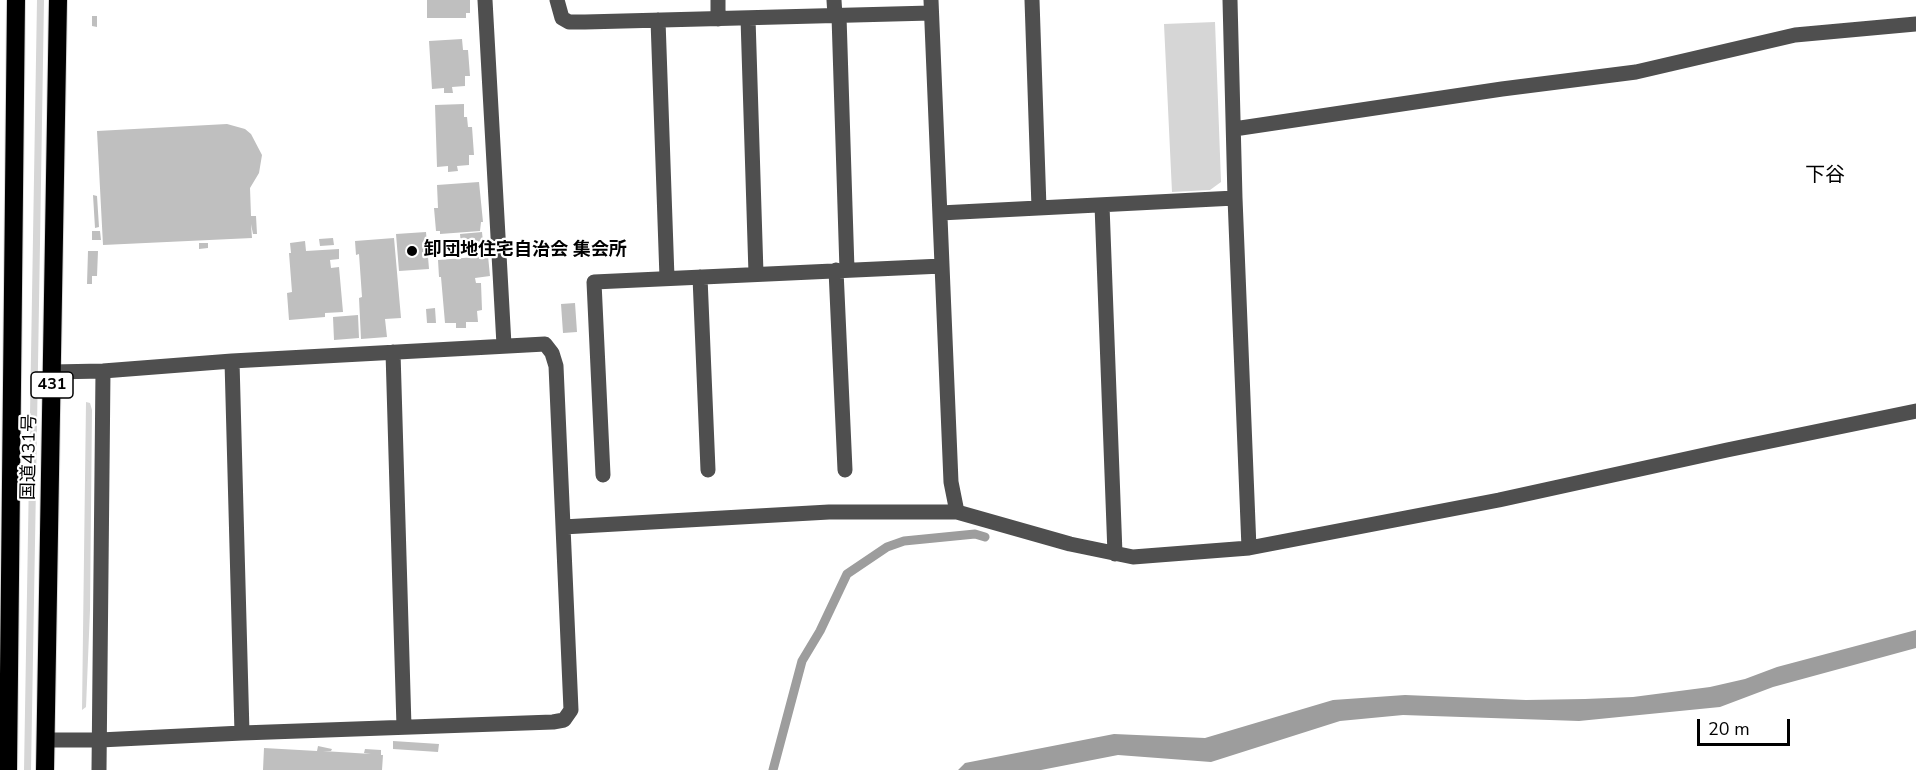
<!DOCTYPE html>
<html>
<head>
<meta charset="utf-8">
<style>
	body { margin:0 }
	#map { position:relative; width:1916px; height:770px; overflow:hidden; background:#fff; font-family:"Nunito Sans",sans-serif }
	canvas { display:block }
	.scale { position:absolute; left:1697px; top:719px; width:93px; height:27px; box-sizing:border-box; border:3px solid #000; border-top:0; padding-left:8px; font-size:18px; line-height:21px; white-space:nowrap; color:#000; -webkit-text-stroke:4px #fff; paint-order:stroke }
</style>
</head>
<body>
<div id="map">
<canvas width="1916" height="770"></canvas>
<div class="scale">20 m</div>
</div>
<script>
const ctx = document.querySelector('canvas').getContext('2d');
ctx.lineJoin = 'round';
function paint(path, color) { ctx.fillStyle = color; ctx.fill(path, 'evenodd'); }
const poly = rows => new Path2D(rows.map(r => 'M' + r).join(''));
function strokePath(path, color, width, dash) { ctx.strokeStyle = color; ctx.lineWidth = width; ctx.lineCap = dash ? 'butt' : 'round'; ctx.setLineDash(dash || []); ctx.stroke(path); }
function drawText(font, color, halo, rows, align = 'center') {
  ctx.font = font + ' "Nunito Sans","Noto Sans JP",sans-serif'; ctx.lineWidth = 4.5; ctx.setLineDash([]); ctx.textBaseline = 'middle'; ctx.strokeStyle = halo; ctx.fillStyle = color; for (const [text, x, y, turn = 0] of rows) {
    ctx.save(); ctx.translate(x, y); ctx.rotate((+turn || 0) * Math.PI / 180); ctx.textAlign = isNaN(turn) ? turn : align; if (halo) ctx.strokeText(text, 0, 0); ctx.fillText(text, 0, 0); ctx.restore();
  }
}
paint(poly([
	[37,0,44,0,36,486,31,770,24,770],
	[1215,22,1221,182,1210,190,1172,192,1164,24],
	[86,402,90,403,92,410,90,610,86,707,82,710]
]), '#d6d6d6');
paint(poly([
	[1916,630,1916,648,1773,687,1720,707,1579,721,1403,715,1340,721,1211,762,1118,755,1041,770,958,770,965,763,1114,734,1205,738,1333,700,1405,695,1526,700,1585,699,1633,697,1710,687,1745,679,1777,667]
]), '#9d9d9d');
strokePath(poly([
	[773,770,802,661,820,631,847,574,887,547,904,541,975,534,985,537]
]), '#9d9d9d', 9);
paint(poly([
	[427,0,470,0,470,13,466,13,466,18,427,18],
	[92,16,97,16,97,27,92,26],
	[462,39,463,50,468,50,470,76,465,76,465,86,452,87,453,93,444,93,444,88,432,89,429,41],
	[464,104,464,117,467,117,468,127,472,127,474,155,469,155,469,165,457,166,458,171,448,172,448,166,437,167,435,105],
	[227,124,245,129,251,134,262,155,259,173,250,188,251,216,256,216,257,234,253,234,251,224,252,238,103,245,97,131],
	[479,182,483,222,481,222,480,231,440,234,440,231,436,231,434,208,438,208,437,185],
	[93,195,97,196,99,227,95,228],
	[92,231,100,231,101,240,92,240],
	[426,232,429,269,399,271,396,234],
	[482,232,484,252,462,254,460,234],
	[333,238,334,245,320,246,319,239],
	[394,238,401,318,385,319,387,337,361,339,359,298,362,297,359,254,356,255,355,241],
	[305,241,306,251,339,249,339,259,330,260,331,268,339,267,343,312,325,313,325,317,289,320,287,293,292,292,289,253,291,253,290,243],
	[199,243,208,243,208,248,199,249],
	[455,247,455,256,444,257,443,249],
	[88,251,98,251,97,276,92,276,92,284,87,284],
	[488,256,490,276,475,278,476,283,481,283,482,310,477,311,478,322,466,322,466,328,456,328,456,323,445,323,441,277,439,277,438,260],
	[575,303,577,332,563,333,561,304],
	[435,308,436,323,427,323,426,309],
	[358,315,359,338,334,340,333,317],
	[393,741,439,744,438,752,393,749],
	[318,746,332,749,331,751,323,751,371,754,364,753,365,749,381,750,381,755,383,755,382,770,263,770,264,748,317,751]
]), '#bfbfbf');
const highway = poly([
	[8,770,16,0],
	[45,770,58,0]
]);
strokePath(highway, '#dbdbdb', 20);
strokePath(poly([
	[485,0,504,345],
	[557,0,562,18,569,22,585,22,931,13],
	[718,0,718,19],
	[834,0,835,16],
	[931,0,951,482,957,512],
	[1032,0,1039,208],
	[1230,0,1235,198,1249,548],
	[839,16,847,270],
	[748,18,756,274],
	[658,20,667,278],
	[1234,129,1502,89,1636,72,1795,35,1916,24],
	[1102,205,1115,554],
	[940,213,1235,198],
	[836,270,845,470],
	[700,277,708,470],
	[393,352,404,727],
	[232,361,242,733],
	[603,475,594,282,942,266],
	[563,527,829,512,957,512,1070,544,1133,557,1249,548,1499,500,1727,450,1916,411],
	[46,740,100,740,242,733,553,722,564,720,571,710,556,366,552,353,545,344,232,361,103,371,52,372],
	[99,770,103,371]
]), '#4f4f4f', 15);
strokePath(highway, '#000', 18);
for (const [x, y, r, color] of [
	[412,251,6,"#000"]
]) { const dot = new Path2D(); dot.arc(x, y, r, 0, 2 * Math.PI); ctx.fillStyle = color; ctx.fill(dot); strokePath(dot, '#fff', 2); }
for (const [x, y, w] of [
	[52,385,42]
]) { const box = new Path2D(); box.roundRect(x - w / 2, y - 13, w, 26, 4.5); ctx.fillStyle = '#fff'; ctx.fill(box); strokePath(box, '#000', 1.5); }
drawText('bold 16px', '#000', null, [
	["431",52,385]
]);
drawText('bold 18px', '#000', '#fff', [
	["卸団地住宅自治会 集会所",424,251]
], 'left');
drawText('18px', '#000', '#fff', [
	["国道431号",30,457,-89]
]);
drawText('20px', '#000', '#fff', [
	["下谷",1825,176]
]);
</script>
</body>
</html>
